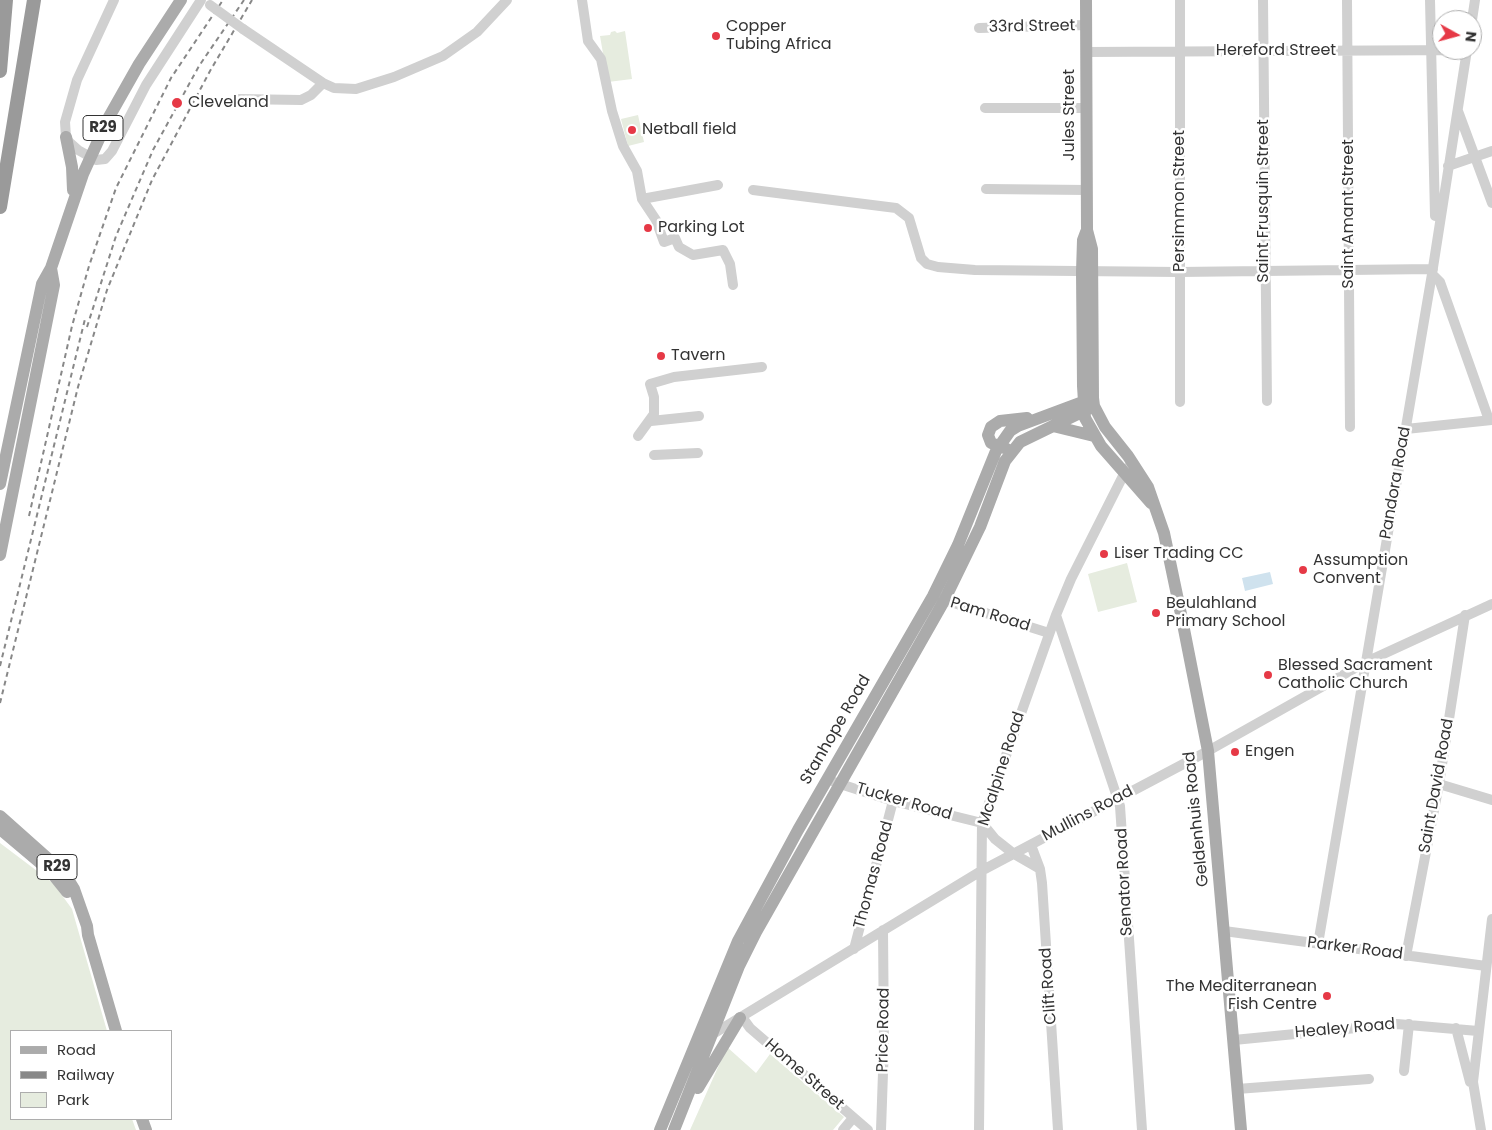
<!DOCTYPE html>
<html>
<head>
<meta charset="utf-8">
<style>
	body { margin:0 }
	#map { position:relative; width:1492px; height:1130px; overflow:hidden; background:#fff; font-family:Poppins,sans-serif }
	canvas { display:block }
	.legend { position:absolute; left:10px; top:1030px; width:162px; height:90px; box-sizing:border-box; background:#fff; border:1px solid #adadad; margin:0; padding:6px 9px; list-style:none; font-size:15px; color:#333 }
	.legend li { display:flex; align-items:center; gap:10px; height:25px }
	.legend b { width:25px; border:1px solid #adadad }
	.north { position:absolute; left:1432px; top:10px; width:50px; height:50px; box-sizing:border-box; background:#fff; border:1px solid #adadad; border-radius:50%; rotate:97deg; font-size:14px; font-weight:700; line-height:20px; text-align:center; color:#333 }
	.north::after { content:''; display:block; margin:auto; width:18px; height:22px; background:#e63946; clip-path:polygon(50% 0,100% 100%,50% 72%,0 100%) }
</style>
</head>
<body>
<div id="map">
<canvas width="1492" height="1130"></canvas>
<ul class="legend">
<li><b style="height:6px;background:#ababab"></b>Road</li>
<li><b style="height:6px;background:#888"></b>Railway</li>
<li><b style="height:14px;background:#e6ecdf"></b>Park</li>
</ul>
<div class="north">N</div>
</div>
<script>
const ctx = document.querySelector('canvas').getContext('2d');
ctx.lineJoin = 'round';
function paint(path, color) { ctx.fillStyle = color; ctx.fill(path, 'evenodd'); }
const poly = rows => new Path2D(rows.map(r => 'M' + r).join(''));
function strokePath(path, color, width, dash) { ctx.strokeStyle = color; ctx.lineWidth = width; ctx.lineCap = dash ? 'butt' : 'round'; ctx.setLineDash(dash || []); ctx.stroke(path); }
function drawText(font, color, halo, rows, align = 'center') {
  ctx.font = font + ' Poppins,sans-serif'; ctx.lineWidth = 5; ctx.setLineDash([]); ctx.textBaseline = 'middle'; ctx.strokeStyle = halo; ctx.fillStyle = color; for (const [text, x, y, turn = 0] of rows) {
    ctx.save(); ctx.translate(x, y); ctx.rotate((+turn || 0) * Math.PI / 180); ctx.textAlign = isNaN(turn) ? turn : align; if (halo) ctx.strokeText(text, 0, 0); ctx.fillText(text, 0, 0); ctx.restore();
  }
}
paint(poly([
	[615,31,617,33,625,31,632,79,608,82,600,36,610,35,611,32],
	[638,115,644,142,628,146,621,119],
	[1127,563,1137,602,1098,612,1088,574],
	[0,843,53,883,72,909,107,1031,11,1031,11,1119,132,1119,136,1130,0,1130],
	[727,1047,756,1073,770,1054,844,1117,833,1130,690,1130]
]), '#e6ecdf');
paint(poly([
	[1270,572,1273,584,1245,591,1242,578]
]), '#cfe2ee');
strokePath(poly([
	[114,0,77,80,65,122,66,137,69,142,78,150,96,160,105,159,112,151,146,85,201,0],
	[582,0,588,41,601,59,612,111,623,146,637,171,642,199,656,220,664,242,675,238,679,247,693,255,723,250,730,264,733,285],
	[1180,0,1180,402],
	[1263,0,1267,401],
	[1347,0,1350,427],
	[1430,0,1435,216],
	[1472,20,1475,0],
	[979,28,1086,25],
	[243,29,323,83,334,88,356,89,394,77,443,56,477,32,507,0],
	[1086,52,1467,50],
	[237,99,301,100,311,95,323,83],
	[985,108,1086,108],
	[1458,111,1492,203],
	[1448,166,1492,151],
	[986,189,1087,190],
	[753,190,896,208,909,218,921,258,927,264,938,267,975,270,1179,272,1433,269],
	[642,199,718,185],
	[1432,274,1440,282,1489,420],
	[651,421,699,416],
	[1406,429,1492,420],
	[638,436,654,414,654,397,650,384,674,377,762,367],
	[654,455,698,453],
	[938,598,1049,633],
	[1056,615,1120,806,1142,1130],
	[834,782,893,801,982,823,995,839,1014,854,1040,869],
	[1439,784,1492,800],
	[1031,845,1040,869,1042,883,1058,1130],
	[1224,931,1486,966],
	[1318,944,1432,274,1467,50],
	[854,949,893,801],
	[1406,956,1439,784,1465,615],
	[742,1017,750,1028,868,1130],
	[1456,1028,1470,1082],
	[708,1037,981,871,1208,751,1366,662,1492,604],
	[1234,1040,1397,1024,1478,1031],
	[1404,1071,1409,1024],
	[1237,1089,1369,1079],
	[843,1130,853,1118],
	[881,1130,884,1044,883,930],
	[979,1130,982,823,1056,615,1071,579,1127,468],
	[1481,1130,1473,1082,1492,919]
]), '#d0d0d0', 10);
strokePath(poly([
	[1086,0,1087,230,1092,249,1093,398,1094,406,1105,427,1128,456,1148,487,1164,533,1182,619,1208,751,1241,1130],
	[66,137,72,167,73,190],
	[1086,232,1083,240,1082,272,1083,386,1085,418,1101,446,1151,503],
	[1053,426,1094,436],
	[1007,449,991,443,988,435,991,427,1000,421,1027,418],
	[0,484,42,284,51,268,83,174,109,117,139,64,181,0],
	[0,555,54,285,51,268],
	[0,816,64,873,74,889,87,926,88,935,116,1031],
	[0,829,51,872,67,892],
	[698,1088,740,1018],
	[142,1119,146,1130],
	[660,1130,738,941,798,830,933,596,958,545,996,451,1010,431,1018,426,1093,398],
	[674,1130,739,966,756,932,944,601,980,527,1005,461,1020,442,1094,406]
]), '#ababab', 12);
strokePath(poly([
	[0,71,6,0],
	[0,207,34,0]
]), '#9a9a9a', 14);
strokePath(poly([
	[87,327,116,236,153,150,199,66,244,0],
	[29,516,72,326,89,266,116,188,171,78,223,0],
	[0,666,85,319],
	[0,703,78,387,107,290,152,180,210,71,252,0]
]), '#888', 2, [5, 4]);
strokePath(poly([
	[210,5,243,29]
]), '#d0d0d0', 10);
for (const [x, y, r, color] of [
	[716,36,5,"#e63946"],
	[177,103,6,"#e63946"],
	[632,130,5,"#e63946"],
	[648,228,5,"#e63946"],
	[661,356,5,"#e63946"],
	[1104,554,5,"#e63946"],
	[1303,570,5,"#e63946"],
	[1156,613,5,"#e63946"],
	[1268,675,5,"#e63946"],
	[1235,752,5,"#e63946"],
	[1327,996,5,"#e63946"]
]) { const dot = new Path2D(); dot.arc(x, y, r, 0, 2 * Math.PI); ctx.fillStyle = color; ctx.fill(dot); strokePath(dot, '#fff', 2); }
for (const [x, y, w] of [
	[103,128,40],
	[57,867,40]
]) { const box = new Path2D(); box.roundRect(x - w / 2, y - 12.5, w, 25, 4); ctx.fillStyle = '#fff'; ctx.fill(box); strokePath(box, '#333', 1); }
drawText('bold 15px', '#333', null, [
	["R29",103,128],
	["R29",57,867]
]);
drawText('16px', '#333', '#fff', [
	["Copper",726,27],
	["Tubing Africa",726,45],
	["Cleveland",188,103],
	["Netball field",642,130],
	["Parking Lot",658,228],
	["Tavern",671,356],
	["Liser Trading CC",1114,554],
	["Assumption",1313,561],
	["Convent",1313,579],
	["Beulahland",1166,604],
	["Primary School",1166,622],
	["Blessed Sacrament",1278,666],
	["Catholic Church",1278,684],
	["Engen",1245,752],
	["The Mediterranean",1317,987,"right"],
	["Fish Centre",1317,1005,"right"]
], 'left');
drawText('16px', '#333', '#fff', [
	["33rd Street",1032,27,-1],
	["Hereford Street",1276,51],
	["Jules Street",1070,115,-90],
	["Persimmon Street",1180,201,-90],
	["Saint Frusquin Street",1264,201,-90],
	["Saint Amant Street",1349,214,-90],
	["Pandora Road",1396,483,-80],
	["Pam Road",990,615,17],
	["Stanhope Road",836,730,-60],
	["Mcalpine Road",1002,769,-72],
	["Saint David Road",1437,786,-80],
	["Tucker Road",904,802,16],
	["Mullins Road",1088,814,-28],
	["Geldenhuis Road",1197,819,-96],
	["Thomas Road",874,875,-75],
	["Senator Road",1125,882,-93],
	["Parker Road",1355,949,7],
	["Clift Road",1049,986,-94],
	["Healey Road",1345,1029,-5],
	["Price Road",884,1030,-89],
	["Home Street",804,1075,41]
]);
</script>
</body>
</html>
